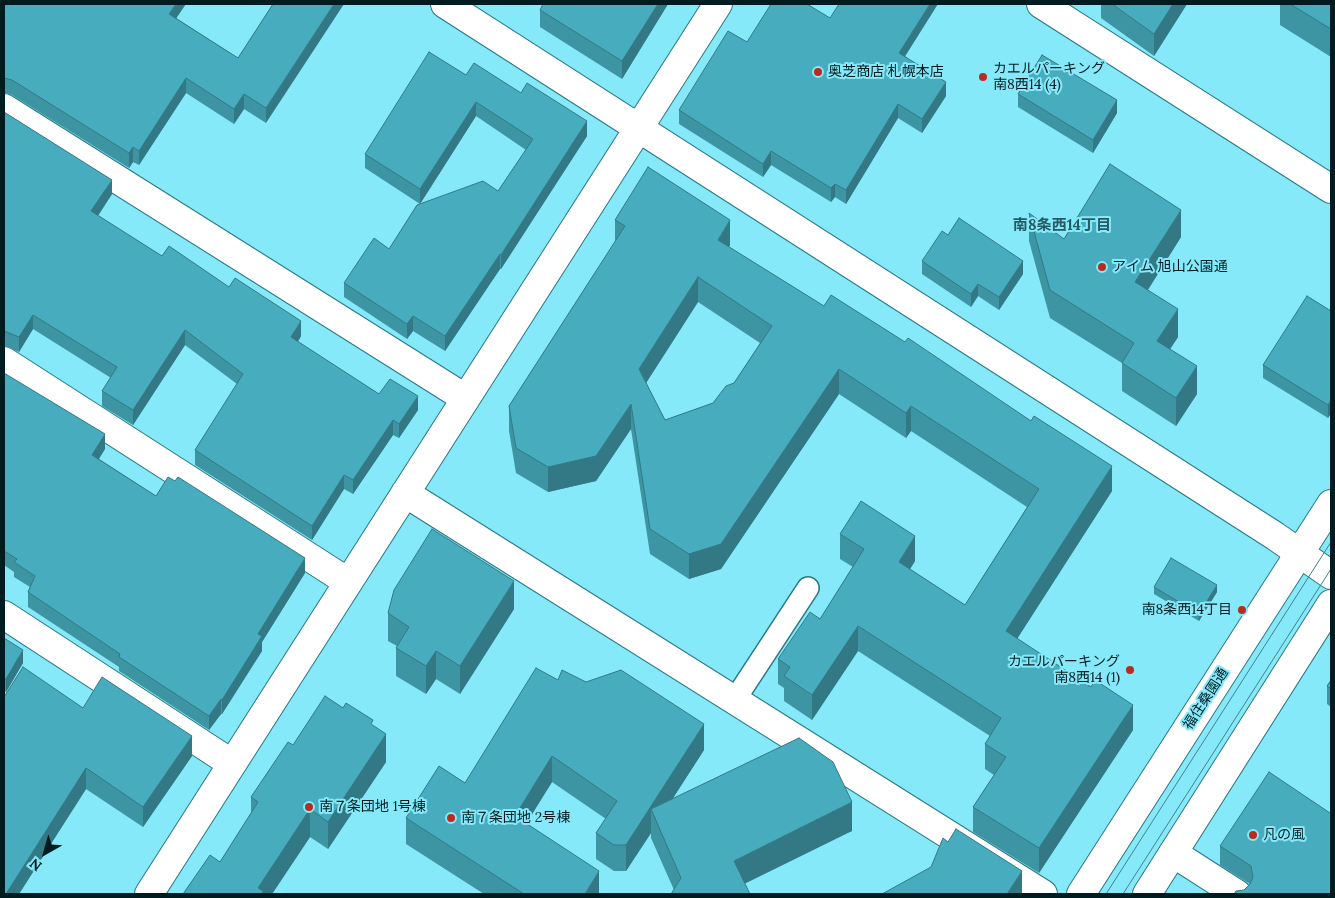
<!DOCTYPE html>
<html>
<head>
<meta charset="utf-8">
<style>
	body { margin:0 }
	#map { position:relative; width:1335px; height:898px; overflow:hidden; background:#86e9fa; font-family:Lora,serif }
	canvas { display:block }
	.frame { position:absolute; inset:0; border:5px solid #001c21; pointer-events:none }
	.north { position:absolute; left:20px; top:828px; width:50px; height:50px; -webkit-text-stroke:4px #86e9fa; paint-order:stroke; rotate:218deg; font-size:14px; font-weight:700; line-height:20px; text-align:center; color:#001c21 }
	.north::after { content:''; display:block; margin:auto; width:18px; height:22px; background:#001c21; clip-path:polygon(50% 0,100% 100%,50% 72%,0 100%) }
</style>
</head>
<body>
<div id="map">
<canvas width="1335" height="898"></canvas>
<div class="frame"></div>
<div class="north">N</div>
</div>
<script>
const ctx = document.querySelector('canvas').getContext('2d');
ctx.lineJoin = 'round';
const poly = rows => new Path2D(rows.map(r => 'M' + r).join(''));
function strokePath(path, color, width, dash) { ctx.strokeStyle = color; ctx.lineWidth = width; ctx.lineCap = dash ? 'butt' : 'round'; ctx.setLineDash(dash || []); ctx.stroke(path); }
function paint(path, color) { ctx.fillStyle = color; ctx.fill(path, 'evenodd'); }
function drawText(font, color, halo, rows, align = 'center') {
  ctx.font = font + ' Lora,"Noto Sans JP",serif'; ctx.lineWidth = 4; ctx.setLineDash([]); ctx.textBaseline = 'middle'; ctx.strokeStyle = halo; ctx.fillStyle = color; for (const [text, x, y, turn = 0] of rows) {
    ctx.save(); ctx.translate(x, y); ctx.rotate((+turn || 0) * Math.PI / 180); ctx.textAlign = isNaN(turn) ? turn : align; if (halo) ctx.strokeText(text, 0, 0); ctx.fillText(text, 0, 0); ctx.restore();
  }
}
const service = poly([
	[734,701,808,588]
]);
const minor = poly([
	[445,4,1275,536,1331,575],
	[1041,4,1331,189],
	[4,108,465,398],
	[4,361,348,582],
	[405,493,1043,894],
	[4,615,231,763],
	[1173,853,1237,894],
	[149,894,718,4]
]);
const tertiary = poly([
	[1081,894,1331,504],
	[1147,894,1331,604]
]);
strokePath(service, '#297884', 24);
strokePath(minor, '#297884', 30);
strokePath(tertiary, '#297884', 30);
strokePath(service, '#fff', 21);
strokePath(minor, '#fff', 28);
strokePath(tertiary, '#fff', 28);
strokePath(poly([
	[1106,894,1331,542],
	[1123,894,1331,569]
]), '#42818c', 1);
paint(poly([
	[4,4,176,18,238,58,273,4,266,123,244,109,234,124,186,93,139,165,133,162,129,168,12,95,4,93],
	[668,4,622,79,540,27,540,10],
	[1101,4,1187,4,1154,56,1101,18],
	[1280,4,1331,4,1331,57,1280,25],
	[830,18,905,56,946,96,922,133,898,118,846,204,835,197,831,202,771,165,763,177,679,124,679,110,747,42],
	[466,75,587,136,501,269,500,269,445,351,413,331,407,339,344,297,344,283,389,249,498,191,526,150,476,116,420,204,365,168,365,154],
	[1018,94,1117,113,1093,153,1018,107],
	[4,112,112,194,98,216,162,256,301,336,298,342,379,394,418,410,399,438,393,435,353,494,344,489,312,540,195,465,195,450,237,384,185,345,133,425,102,406,102,391,111,378,33,329,19,352,4,346],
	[1029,213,1064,239,1181,237,1148,290,1178,337,1170,349,1197,394,1176,426,1122,391,1122,363,1050,318,1029,241],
	[615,220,730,245,729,247,1112,491,1017,639,1133,730,1039,873,973,832,973,807,994,775,985,769,985,744,990,736,858,651,812,720,784,701,784,688,778,684,778,659,820,619,853,567,840,559,840,534,915,561,910,569,965,605,1027,507,911,431,906,438,839,394,721,569,689,579,650,554,631,429,596,481,548,492,516,473,509,431,509,406,615,242],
	[698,302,760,343,734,383,713,403,665,420,646,383],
	[948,235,1023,274,999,310,978,296,971,307,922,274,922,261],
	[1331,311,1331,413,1328,418,1263,378,1263,365],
	[4,373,105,449,99,459,156,496,305,573,262,642,262,651,222,714,221,714,209,730,119,671,119,667,28,607,28,592,30,587,14,577,14,572,4,565],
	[1154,587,1217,592,1199,621,1154,594],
	[514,609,460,694,436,679,426,694,396,676,396,648,397,646,388,641,388,613],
	[4,638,23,663,6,692,4,691],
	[558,680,704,750,673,798,852,831,674,890,651,838,651,833,626,871,614,871,596,859,596,833,606,819,552,782,526,823,599,894,484,894,406,844,406,818,465,783],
	[1331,680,1331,707,1327,704,1327,686],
	[83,708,192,756,143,827,86,789,19,894,4,894],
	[343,708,373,726,386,762,328,849,310,837,272,894,183,894,220,862,251,813,251,797,293,745],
	[1330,813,1244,890,1250,884,1220,865,1220,846]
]), '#3d95a3');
paint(poly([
	[176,4,186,4,169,29,169,14],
	[334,4,344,4,266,123,266,108],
	[658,4,668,4,622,79,622,61],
	[930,4,938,4,899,66,899,53],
	[1173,4,1187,4,1154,56,1154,34],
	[186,78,186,93,139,165,139,151],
	[946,82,946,96,922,133,922,119],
	[244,94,244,109,234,124,234,109],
	[1117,100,1117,113,1093,153,1093,140],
	[476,102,476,116,420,204,420,189],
	[898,104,898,118,846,204,846,190],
	[587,121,587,136,501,269,501,255],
	[133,147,133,162,129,168,129,153],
	[771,151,771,165,763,177,763,164],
	[112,180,112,194,91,226,91,211],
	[835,184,835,197,831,202,831,188],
	[1181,210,1181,237,1135,310,1135,282],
	[730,220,730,245,718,265,718,240],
	[500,254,500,269,445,351,445,336],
	[1023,261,1023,274,999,310,999,297],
	[698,277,698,302,639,394,639,369],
	[978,284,978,296,971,307,971,294],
	[1178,309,1178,337,1157,369,1157,341],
	[33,315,33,329,19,352,19,337],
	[413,316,413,331,407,339,407,324],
	[301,321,301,336,291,352,291,337],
	[185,330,185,345,133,425,133,410],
	[1197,366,1197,394,1176,426,1176,398],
	[839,369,839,394,721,569,689,579,689,554],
	[418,396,418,410,399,438,399,424],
	[1331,400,1331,413,1328,418,1328,405],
	[631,404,631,429,596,481,548,492,548,467],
	[911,406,911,431,906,438,906,413],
	[393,420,393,435,353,494,353,480],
	[105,434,105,449,92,469,92,455],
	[1112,466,1112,491,1006,656,1006,631],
	[344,475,344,489,312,540,312,526],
	[915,536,915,561,899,587,899,562],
	[305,558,305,573,262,642,262,651,222,714,222,700,258,634],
	[514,581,514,609,460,694,460,666],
	[1217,585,1217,592,1199,621,1199,614],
	[858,626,858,651,812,720,812,695],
	[23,650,23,663,6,692,6,679],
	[436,651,436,679,426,694,426,666],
	[221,699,221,714,209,730,209,716],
	[1133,705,1133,730,1039,873,1039,848],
	[704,724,704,750,657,823,651,809,651,833,626,871,626,845],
	[386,734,386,762,328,849,328,822],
	[192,736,192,756,143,827,143,807],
	[552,756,552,782,515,842,515,816],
	[86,768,86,789,19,894,6,894],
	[852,802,852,831,734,889,734,861],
	[310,809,310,837,272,894,258,894,258,888],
	[599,871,599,894,585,894],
	[1022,871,1022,894,1007,894]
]), '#327985');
const building = poly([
	[4,4,176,4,169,14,238,58,273,4,334,4,266,108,244,94,234,109,186,78,139,151,133,147,129,153,12,80,4,78,4,4],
	[543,4,658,4,622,61,540,10,543,4],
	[771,4,807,4,830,18,839,4,930,4,899,53,946,82,922,119,898,104,846,190,835,184,831,188,771,151,763,164,679,110,728,31,747,42,771,4],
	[1112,4,1173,4,1154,34,1112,4],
	[1290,4,1331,4,1331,29,1290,4],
	[429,52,466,75,474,63,521,93,527,83,587,121,501,255,500,254,445,336,413,316,407,324,344,283,374,238,389,249,417,205,483,181,498,191,533,139,476,102,420,189,365,154,429,52],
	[1042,55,1117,100,1093,140,1018,94,1042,55],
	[4,112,112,180,91,211,162,256,169,246,229,287,235,278,301,321,291,337,379,394,390,379,418,396,399,424,393,420,353,480,344,475,312,526,195,450,243,374,185,330,133,410,102,391,117,367,33,315,19,337,4,331,4,112],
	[1110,164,1181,210,1135,282,1178,309,1157,341,1197,366,1176,398,1122,363,1134,343,1050,290,1029,213,1064,239,1110,164],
	[648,167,730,220,718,240,824,306,831,295,905,342,908,338,1031,421,1034,416,1112,466,1006,631,1091,687,1095,680,1133,705,1039,848,973,807,1006,757,985,744,1001,718,858,626,812,695,784,676,790,667,778,659,810,612,820,619,864,549,840,534,861,501,915,536,899,562,965,605,1039,489,911,406,906,413,839,369,721,544,689,554,650,529,631,404,596,456,548,467,516,448,509,406,625,226,615,220,648,167],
	[698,277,772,326,734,383,726,386,713,403,665,420,639,369,698,277],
	[959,218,1023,261,999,297,978,284,971,294,922,261,942,231,948,235,959,218],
	[1307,296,1331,311,1331,400,1328,405,1263,365,1307,296],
	[4,373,105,434,92,455,156,496,168,477,175,481,178,477,305,558,258,634,262,636,222,700,221,699,209,716,119,657,120,654,28,592,35,576,14,562,17,559,4,551,4,373],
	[432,529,514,581,460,666,436,651,426,666,396,648,409,627,388,613,394,590,432,529],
	[1171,558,1217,585,1199,614,1154,587,1171,558],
	[4,638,23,650,6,679,4,678,4,638],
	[23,667,83,708,102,677,192,736,143,807,86,768,6,894,4,894,4,697,23,667],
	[536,668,558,680,562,670,586,682,621,670,704,724,626,845,614,845,596,833,617,801,552,756,515,816,599,871,585,894,524,894,406,818,439,766,465,783,536,668],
	[1331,680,1331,689,1327,686,1331,680],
	[325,696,343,708,346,703,373,720,371,724,386,734,328,822,310,809,258,888,263,891,262,894,183,894,210,855,220,862,258,802,251,797,288,742,293,745,325,696],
	[799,738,833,762,852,802,734,861,750,894,671,894,681,878,651,809,799,738],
	[1269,772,1330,813,1331,812,1331,894,1234,894,1236,891,1244,890,1250,884,1253,877,1251,866,1220,846,1269,772],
	[956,829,1022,871,1007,894,882,894,931,867,943,838,948,842,956,829]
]);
paint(building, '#47adbe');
strokePath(building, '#327985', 1);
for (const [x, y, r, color] of [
	[818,72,5,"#b92b1f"],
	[983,77,5,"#b92b1f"],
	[1102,267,5,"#b92b1f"],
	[1242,610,5,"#b92b1f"],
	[1130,670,5,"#b92b1f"],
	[309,807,5,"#b92b1f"],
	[451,818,5,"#b92b1f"],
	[1253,835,5,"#b92b1f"]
]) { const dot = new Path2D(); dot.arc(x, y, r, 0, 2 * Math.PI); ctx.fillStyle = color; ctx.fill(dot); strokePath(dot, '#86e9fa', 2); }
drawText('14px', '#001c21', '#86e9fa', [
	["カエルパーキング",993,69],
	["南8西14 (4)",993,85],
	["奥芝商店 札幌本店",828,72],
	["アイム 旭山公園通",1112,267],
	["南8条西14丁目",1232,610,"right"],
	["カエルパーキング",1120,662,"right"],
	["南8西14 (1)",1120,678,"right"],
	["南７条団地 1号棟",319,807],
	["南７条団地 2号棟",461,818],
	["凡の風",1263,835]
], 'left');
drawText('14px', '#001c21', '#86e9fa', [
	["福住桑園通",1206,699,-57]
]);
drawText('bold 15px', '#265b64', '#86e9fa', [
	["南8条西14丁目",1062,226]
]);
</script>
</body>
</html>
